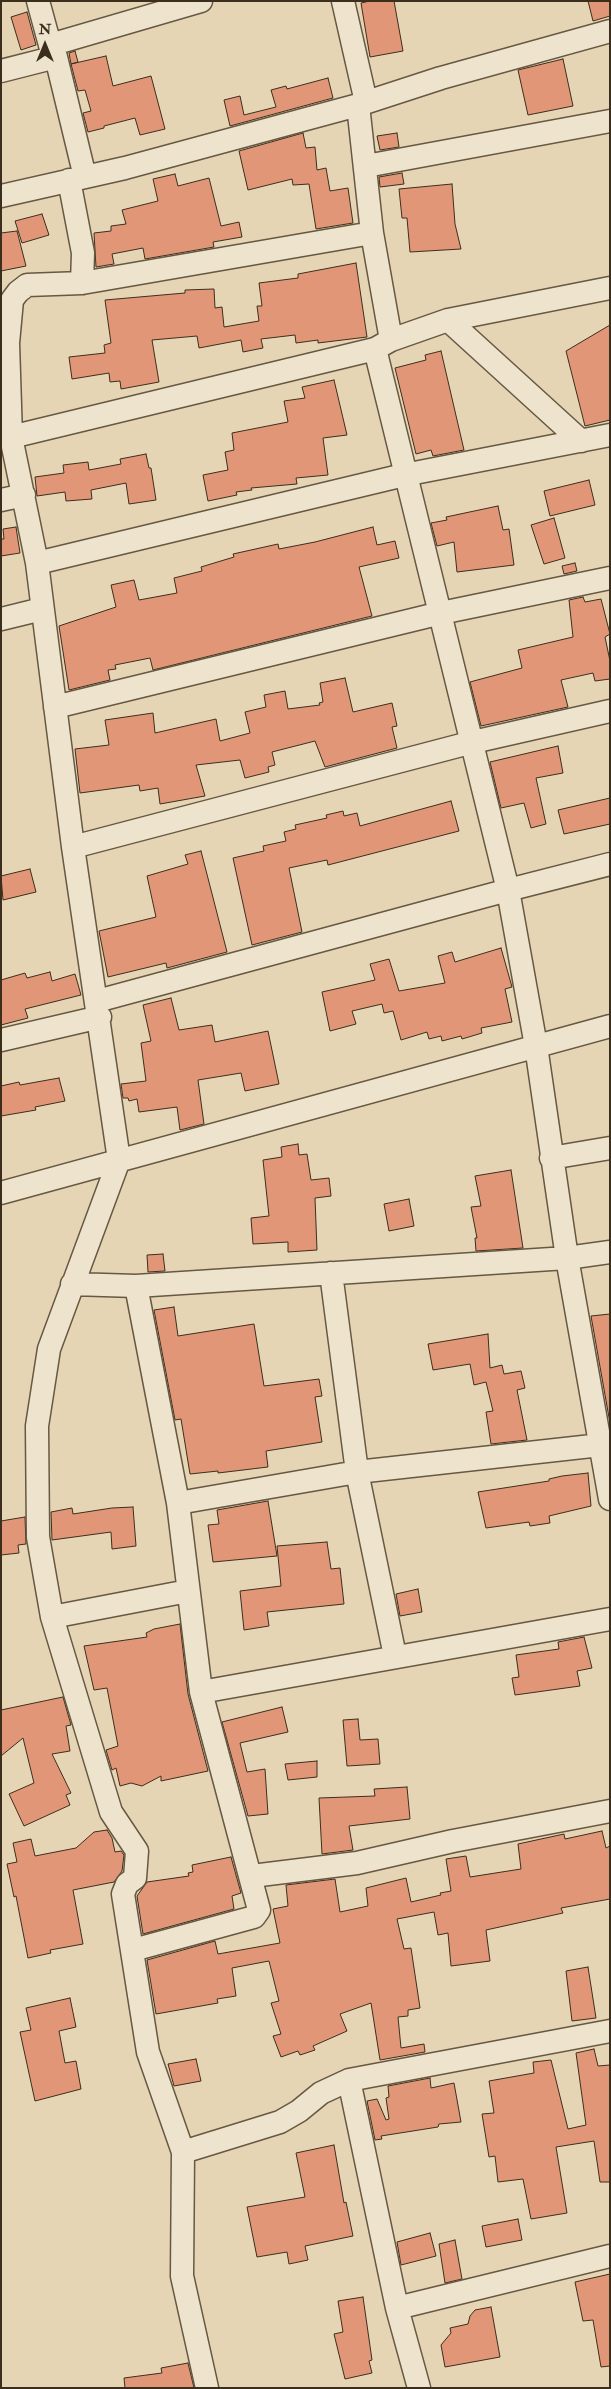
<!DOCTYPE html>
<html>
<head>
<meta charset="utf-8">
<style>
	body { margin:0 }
	#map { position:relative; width:611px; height:2389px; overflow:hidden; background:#e5d5b4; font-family:"IM FELL Double Pica",serif }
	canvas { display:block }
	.frame { position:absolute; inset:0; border:2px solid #3c2e1c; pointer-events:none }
	.north { position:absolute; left:20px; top:20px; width:50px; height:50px; -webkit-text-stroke:4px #eee4ce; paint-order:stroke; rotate:0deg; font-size:14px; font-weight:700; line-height:20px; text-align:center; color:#3c2e1c }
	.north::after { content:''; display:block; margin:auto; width:18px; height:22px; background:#3c2e1c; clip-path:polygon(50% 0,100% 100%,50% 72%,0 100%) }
</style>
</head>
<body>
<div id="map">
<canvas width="611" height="2389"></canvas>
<div class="frame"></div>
<div class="north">N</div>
</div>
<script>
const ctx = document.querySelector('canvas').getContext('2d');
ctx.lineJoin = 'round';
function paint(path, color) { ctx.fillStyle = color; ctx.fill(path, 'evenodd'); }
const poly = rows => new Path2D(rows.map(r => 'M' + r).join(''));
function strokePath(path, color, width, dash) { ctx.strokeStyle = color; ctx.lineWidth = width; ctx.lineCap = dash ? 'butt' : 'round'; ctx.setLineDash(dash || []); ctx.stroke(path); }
const building = poly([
	[370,1,394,1,403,51,370,57,361,3,370,1],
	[588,1,610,1,610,16,593,21,588,1],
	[27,12,36,45,21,50,11,17,27,12],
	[75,51,78,62,71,64,69,53,75,51],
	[106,56,113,86,151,76,165,129,140,135,135,118,104,126,104,128,88,132,83,113,91,111,85,90,78,91,71,64,106,56],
	[563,59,573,106,528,115,518,70,563,59],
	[328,78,333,98,230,126,224,100,240,96,244,115,276,107,271,90,286,86,287,89,328,78],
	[303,133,306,148,315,147,317,170,326,168,330,191,348,188,353,223,316,229,309,184,293,185,292,179,248,190,239,151,303,133],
	[397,133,399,147,380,150,377,136,397,133],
	[402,173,404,184,380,187,379,177,402,173],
	[175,174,178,186,209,178,221,226,239,222,242,237,213,242,214,247,145,259,143,248,112,254,114,264,96,267,94,233,111,231,111,226,126,224,122,210,158,201,153,179,175,174],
	[452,184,455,224,461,249,410,252,407,218,402,218,399,189,452,184],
	[42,214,49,235,22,243,15,221,42,214],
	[17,231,26,266,1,271,1,233,17,231],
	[356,263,367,337,318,343,318,340,296,343,295,335,261,339,263,348,243,352,241,340,199,348,197,336,152,340,159,382,121,389,120,381,110,382,109,373,72,379,69,357,105,353,104,345,111,343,105,300,185,293,185,290,214,289,215,308,222,307,224,327,259,321,257,306,262,306,259,283,298,278,298,274,356,263],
	[610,325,610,420,585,426,566,351,610,325],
	[441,351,464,450,433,456,431,450,416,454,395,368,426,360,425,355,441,351],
	[334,380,347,435,323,438,328,475,296,478,297,484,251,488,252,490,236,492,237,495,208,501,203,475,228,470,225,452,234,450,232,433,288,422,284,401,305,398,302,387,334,380],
	[146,454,149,468,151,468,156,500,129,504,126,483,91,490,92,499,66,501,65,492,37,496,35,477,64,473,63,465,88,462,89,470,121,464,120,459,146,454],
	[589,480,595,505,550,516,544,491,589,480],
	[498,506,503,530,509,529,514,565,457,572,454,542,437,546,431,523,447,520,446,517,498,506],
	[554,518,565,558,544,564,531,525,554,518],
	[16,527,20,553,1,556,1,539,4,539,3,529,16,527],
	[373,527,377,545,395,541,399,558,359,567,372,616,153,670,150,658,115,665,116,669,108,670,110,680,69,690,59,626,116,607,111,585,134,580,139,600,177,593,174,578,202,571,201,567,234,557,233,554,278,544,279,549,315,542,373,527],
	[575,563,577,571,564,574,562,566,575,563],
	[583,597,585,602,601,599,610,634,605,637,610,661,610,679,595,681,593,673,561,680,568,707,481,726,470,682,522,668,518,650,573,637,569,600,583,597],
	[345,678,353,712,392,703,397,726,392,727,397,748,325,767,315,741,272,752,275,765,268,767,269,772,245,778,240,760,196,765,205,796,160,804,158,788,140,791,139,785,80,793,75,749,109,745,105,720,153,713,155,733,216,719,220,741,250,733,245,712,266,707,264,695,285,691,288,709,320,705,319,703,323,702,320,683,345,678],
	[558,746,563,773,536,778,546,824,531,828,524,803,501,808,490,762,558,746],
	[610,798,610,824,564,834,558,810,610,798],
	[451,801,459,831,328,865,327,860,289,868,302,932,252,945,233,858,264,851,263,846,286,841,284,832,296,829,295,825,327,818,326,815,343,811,344,816,357,813,360,826,451,801],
	[201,851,227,952,167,968,166,963,108,977,99,931,156,917,147,876,188,864,185,855,201,851],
	[30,869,36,892,3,900,1,876,30,869],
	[501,948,512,987,505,989,512,1022,481,1028,482,1033,462,1039,461,1036,442,1041,441,1036,429,1039,427,1032,401,1040,393,1011,384,1013,382,1004,352,1011,356,1024,330,1031,322,992,375,980,370,964,389,959,399,991,445,983,438,956,452,952,455,962,501,948],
	[50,972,52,981,75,974,81,995,25,1009,28,1018,1,1025,1,980,25,973,27,978,50,972],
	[171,998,179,1030,212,1025,215,1042,268,1031,279,1084,245,1091,241,1073,198,1080,204,1124,180,1130,177,1107,139,1112,137,1099,129,1101,128,1098,123,1098,121,1084,146,1081,141,1043,151,1041,143,1005,171,998],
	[59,1078,65,1101,35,1107,36,1110,1,1116,1,1086,19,1082,20,1085,59,1078],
	[298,1144,299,1155,307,1154,311,1180,329,1178,331,1196,315,1198,317,1250,288,1252,288,1242,253,1244,251,1218,269,1216,263,1160,282,1157,281,1147,298,1144],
	[511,1170,523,1248,476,1251,475,1238,477,1238,471,1207,481,1206,475,1176,511,1170],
	[409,1199,414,1226,389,1231,384,1204,409,1199],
	[163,1254,165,1271,148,1272,147,1255,163,1254],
	[174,1307,178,1336,254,1324,264,1386,319,1379,322,1396,315,1397,322,1442,266,1451,268,1467,218,1473,218,1471,190,1474,181,1419,175,1420,154,1310,174,1307],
	[610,1314,610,1423,591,1316,610,1314],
	[488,1334,490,1368,502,1365,504,1374,521,1371,525,1388,517,1390,527,1440,491,1444,486,1412,493,1411,486,1382,474,1385,470,1364,433,1370,428,1344,488,1334],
	[588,1473,591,1506,549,1516,550,1523,530,1526,529,1522,486,1528,478,1492,549,1481,549,1479,562,1476,588,1473],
	[268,1501,277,1556,213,1562,208,1525,219,1524,217,1510,268,1501],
	[133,1507,136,1546,112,1549,111,1532,52,1540,51,1512,72,1508,73,1514,112,1508,133,1507],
	[25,1517,26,1544,18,1545,19,1553,1,1555,1,1521,25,1517],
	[327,1542,331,1569,340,1568,344,1604,267,1612,269,1626,244,1630,240,1591,281,1586,277,1546,327,1542],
	[418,1589,422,1612,400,1616,396,1594,418,1589],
	[180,1624,188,1694,208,1771,161,1781,161,1776,142,1786,131,1783,120,1786,116,1768,112,1770,106,1750,118,1746,107,1688,94,1690,84,1646,147,1637,146,1633,154,1629,180,1624],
	[584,1637,592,1668,577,1671,580,1686,515,1695,512,1678,519,1677,516,1655,559,1649,558,1642,584,1637],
	[63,1697,71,1725,66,1726,70,1751,52,1754,71,1793,66,1795,70,1805,24,1826,9,1794,34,1783,23,1738,1,1756,1,1710,63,1697],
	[282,1707,288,1732,240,1743,247,1772,265,1769,268,1814,248,1816,222,1722,282,1707],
	[358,1719,360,1740,378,1739,380,1764,347,1766,343,1720,358,1719],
	[317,1761,317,1777,288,1780,285,1764,317,1761],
	[407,1787,410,1819,349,1826,353,1850,322,1854,319,1798,375,1796,374,1789,407,1787],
	[107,1830,112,1838,115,1852,121,1851,124,1855,122,1871,114,1882,73,1890,83,1944,50,1950,51,1953,28,1958,16,1896,14,1897,7,1864,17,1862,13,1843,31,1839,35,1856,76,1848,94,1832,107,1830],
	[602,1831,606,1848,610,1846,610,1899,561,1908,563,1913,486,1930,490,1961,451,1966,448,1933,438,1935,434,1912,397,1919,404,1949,411,1948,420,2008,408,2010,408,2016,398,2017,401,2048,424,2044,425,2052,380,2060,371,2003,340,2014,347,2031,313,2046,315,2050,300,2055,298,2051,281,2057,273,2036,281,2034,271,2003,279,2001,269,1961,232,1968,236,1996,217,1999,218,2003,156,2014,147,1960,215,1941,218,1954,280,1943,273,1909,288,1906,286,1885,335,1879,340,1912,368,1906,366,1888,406,1878,411,1902,441,1895,440,1893,451,1891,446,1859,466,1856,470,1877,521,1869,518,1844,564,1834,565,1839,602,1831],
	[231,1857,241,1893,232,1896,234,1909,143,1934,137,1896,147,1882,189,1876,188,1873,193,1872,192,1865,231,1857],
	[588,1967,596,2018,572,2021,566,1971,588,1967],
	[70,1998,76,2027,59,2031,65,2063,76,2061,81,2089,35,2101,20,2032,31,2030,26,2008,70,1998],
	[594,2049,598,2066,610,2065,610,2182,600,2182,594,2141,556,2147,567,2213,531,2219,523,2179,498,2182,495,2156,489,2157,482,2114,494,2113,489,2081,534,2073,533,2062,551,2060,568,2129,586,2125,576,2053,594,2049],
	[196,2059,201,2081,174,2086,168,2064,196,2059],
	[430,2078,431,2088,454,2083,461,2122,439,2124,438,2127,381,2136,382,2139,375,2140,367,2101,377,2099,386,2120,389,2119,386,2098,389,2097,388,2086,430,2078],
	[334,2145,344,2203,346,2202,353,2236,305,2246,308,2260,289,2264,287,2252,257,2257,247,2207,305,2197,296,2153,334,2145],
	[518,2219,522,2240,486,2247,482,2226,518,2219],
	[430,2233,436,2256,401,2265,397,2242,430,2233],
	[455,2240,462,2279,445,2283,439,2244,455,2240],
	[610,2274,610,2366,601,2367,593,2320,583,2321,575,2282,610,2274],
	[363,2297,372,2360,369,2361,372,2373,345,2379,334,2334,343,2332,338,2301,363,2297],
	[491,2307,500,2357,445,2367,441,2345,451,2333,450,2328,468,2324,470,2316,475,2310,491,2307],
	[188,2363,194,2388,125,2388,124,2378,162,2373,161,2368,188,2363]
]);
paint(building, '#e29678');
strokePath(building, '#3c2e1c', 1);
const minor = poly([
	[38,1,50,45,56,57,85,177],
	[343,1,366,102],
	[50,45,201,1],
	[1,71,56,57],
	[358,105,372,233,391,340],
	[366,166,610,121],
	[69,180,83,253,82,283],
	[1,196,125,168,358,105,441,78,610,31],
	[448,320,581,441],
	[375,349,508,890,536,1046,567,1258,610,1499],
	[11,437,375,349,391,340,448,320,610,288],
	[1,500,24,495],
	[37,563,404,475,610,435],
	[1,619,42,609],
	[55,707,441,613,610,578],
	[73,847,473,742,610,711],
	[97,1001,508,890,610,864],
	[1,1040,100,1017],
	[551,1158,610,1148],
	[1,1193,610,1026],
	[331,1273,357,1472,610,1444],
	[72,1284,136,1286,567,1258,610,1252],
	[178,1503,357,1472,395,1656],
	[52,1617,188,1591],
	[201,1692,610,1619],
	[252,1876,357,1863,453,1841,610,1811],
	[133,1950,254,1917,259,1910,201,1692,178,1503,136,1286],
	[349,2080,397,2308,419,2388],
	[183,2152,280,2122,299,2111,321,2093,349,2080,610,2031],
	[397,2308,610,2256],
	[207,2388,182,2276,183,2152,148,2052,123,1894,127,1884,135,1878,137,1851,111,1812,52,1617,38,1537,37,1426,49,1349,119,1160,73,847,37,563,11,437,8,343,12,300,18,292,27,285,82,283,372,233]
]);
strokePath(minor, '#665842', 25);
strokePath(minor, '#eee4ce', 22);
</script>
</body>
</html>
